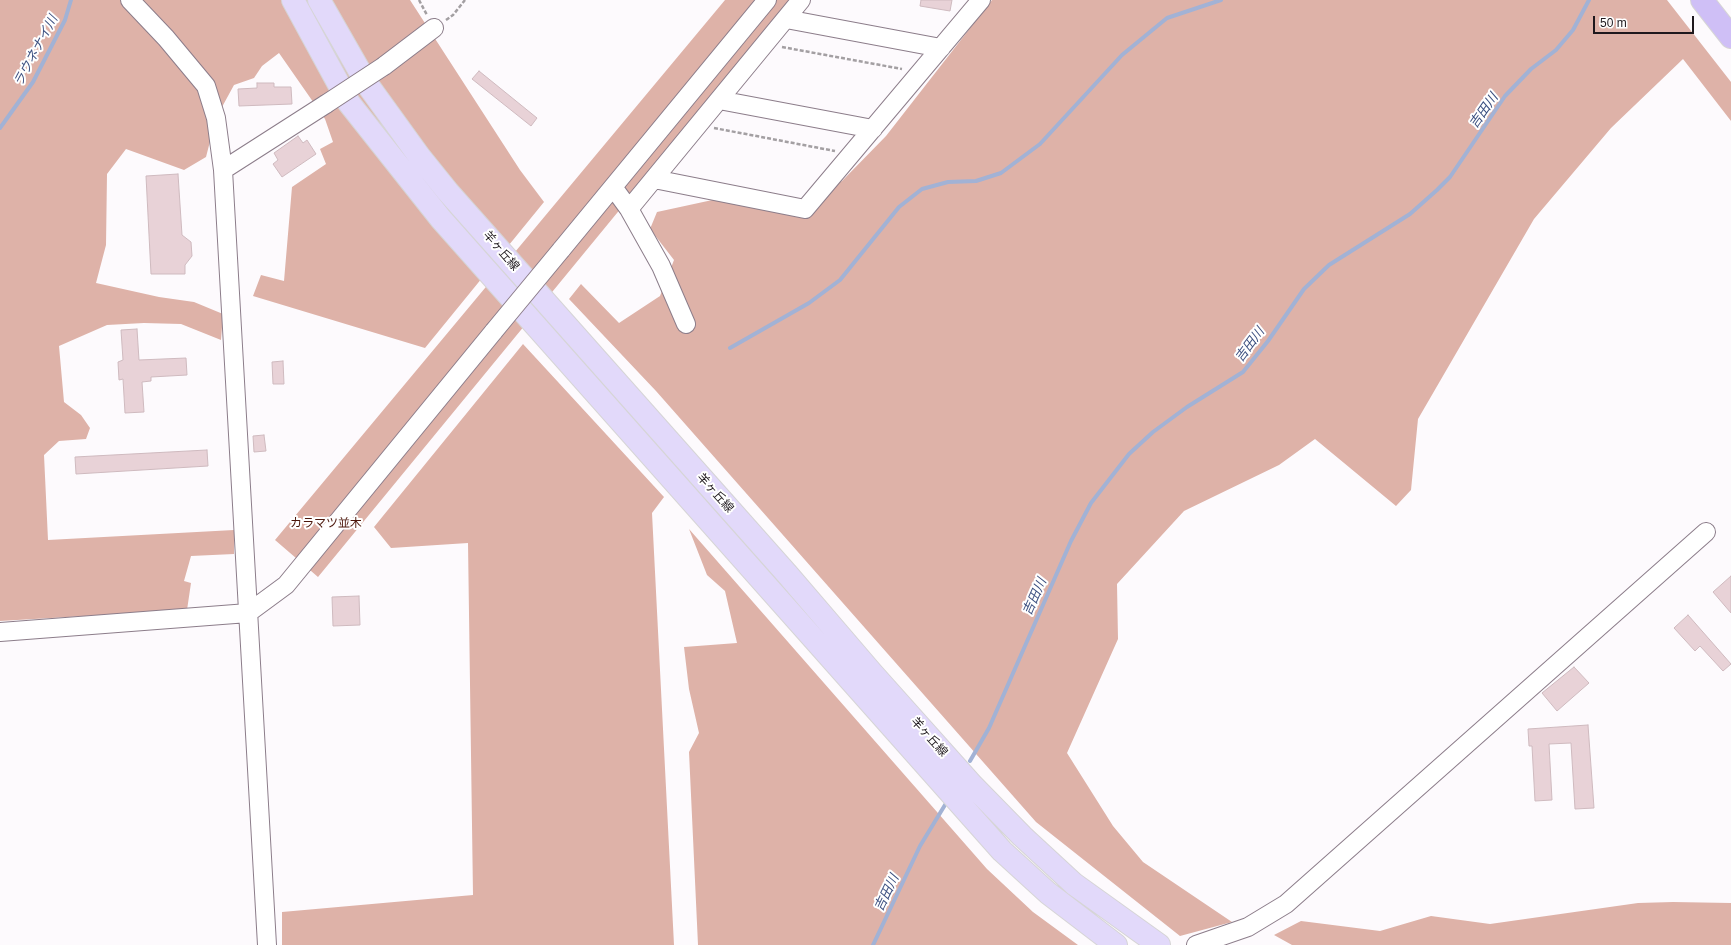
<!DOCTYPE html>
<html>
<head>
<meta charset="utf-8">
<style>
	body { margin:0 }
	#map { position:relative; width:1731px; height:945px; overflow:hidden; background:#fdfafd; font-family:Arial,sans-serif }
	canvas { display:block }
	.scale { position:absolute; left:1593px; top:16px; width:101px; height:18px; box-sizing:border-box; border:2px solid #1e181d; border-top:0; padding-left:5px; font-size:12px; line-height:14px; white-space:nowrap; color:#1e181d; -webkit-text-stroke:3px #fff; paint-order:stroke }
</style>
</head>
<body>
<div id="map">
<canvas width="1731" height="945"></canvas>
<div class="scale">50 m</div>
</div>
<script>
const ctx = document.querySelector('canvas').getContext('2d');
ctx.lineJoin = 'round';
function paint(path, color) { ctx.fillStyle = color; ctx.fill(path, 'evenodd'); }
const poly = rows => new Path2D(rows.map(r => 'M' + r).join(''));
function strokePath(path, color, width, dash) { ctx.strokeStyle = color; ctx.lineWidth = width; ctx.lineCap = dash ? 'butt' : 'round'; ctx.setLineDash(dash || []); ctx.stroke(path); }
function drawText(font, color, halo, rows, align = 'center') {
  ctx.font = font + ' Arial,"Noto Sans JP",sans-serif'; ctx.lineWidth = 4; ctx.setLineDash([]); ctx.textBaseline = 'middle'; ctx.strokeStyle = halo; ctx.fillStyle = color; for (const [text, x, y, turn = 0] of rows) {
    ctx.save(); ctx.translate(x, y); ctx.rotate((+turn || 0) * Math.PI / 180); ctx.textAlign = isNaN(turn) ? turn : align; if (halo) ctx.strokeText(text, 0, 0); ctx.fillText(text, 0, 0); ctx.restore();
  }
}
paint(poly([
	[0,0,410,0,520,170,544,202,425,348,253,296,261,275,284,281,292,187,326,164,320,149,333,142,325,119,279,53,262,66,254,78,234,85,216,118,206,157,184,170,126,149,107,174,106,245,96,283,159,297,194,302,223,314,221,340,181,324,144,323,107,325,59,346,64,402,81,415,90,428,86,439,59,441,44,455,48,540,234,530,234,554,191,556,184,581,191,583,187,610,0,621],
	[725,0,792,0,318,577,275,540],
	[992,0,1667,0,1731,82,1731,121,1683,59,1611,128,1534,219,1418,419,1411,490,1396,506,1315,439,1279,465,1184,511,1117,584,1118,639,1067,753,1113,826,1143,862,1232,922,1180,936,1036,822,656,391,569,299,581,284,619,323,660,296,674,260,650,229,657,212,717,199,797,203,842,181,886,136],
	[523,344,664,497,652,513,674,945,282,945,282,912,473,895,468,543,391,548,374,527],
	[689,529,987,869,1033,912,1078,945,698,945,689,752,699,733,689,689,684,647,737,643,725,591,707,575],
	[1673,902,1731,903,1731,945,1292,945,1274,935,1301,921,1380,931,1431,916,1490,924,1638,903]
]), '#deb2a8');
strokePath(poly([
	[0,128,33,82,65,20,71,0],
	[730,348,809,303,840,280,899,207,922,189,948,182,976,181,1001,173,1040,144,1122,55,1167,18,1221,0],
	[970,761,989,728,1071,541,1091,503,1129,454,1153,432,1187,407,1243,372,1268,341,1304,289,1329,265,1410,214,1437,190,1450,177,1505,96,1531,69,1556,50,1573,30,1589,0],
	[873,945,920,846,948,800]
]), '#a2b2d5', 4);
const building = poly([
	[921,0,952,0,950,11,920,6,921,0],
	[479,71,537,118,531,126,472,79,479,71],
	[257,83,274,83,274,87,291,87,292,104,239,106,238,89,257,88,257,83],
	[298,136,303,143,307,140,316,154,282,177,273,164,278,160,274,153,298,136],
	[178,174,182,235,191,242,192,256,185,265,185,274,151,274,146,176,178,174],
	[137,329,139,360,186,358,187,375,151,377,151,381,142,382,144,412,125,413,123,379,119,380,118,362,123,360,121,330,137,329],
	[283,361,284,384,273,384,272,362,283,361],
	[264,435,266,451,254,452,253,436,264,435],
	[207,450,208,466,76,474,75,457,207,450],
	[1731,576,1731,613,1713,592,1731,576],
	[359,596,360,625,333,626,332,597,359,596],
	[1688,615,1731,664,1723,671,1700,646,1695,651,1674,628,1688,615],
	[1574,667,1589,683,1557,711,1542,693,1574,667],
	[1588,725,1594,808,1575,809,1571,743,1549,744,1552,800,1535,801,1532,746,1529,746,1528,729,1588,725]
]);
paint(building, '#e8d2d7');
strokePath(building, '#cfbabf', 1);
const minor = poly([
	[130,0,166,38,206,86,216,118,223,170,267,945],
	[786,19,941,48],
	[384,66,434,28],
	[719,100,873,129],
	[223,170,326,104],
	[654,179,805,209,981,0],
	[613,187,629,209,661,266,686,324],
	[629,209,801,0],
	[561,250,767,0],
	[0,632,248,613,286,585,494,331],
	[1196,945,1248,927,1286,904,1706,532]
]);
const major = poly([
	[293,0,349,103,441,219,1002,851,1048,893,1116,945],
	[319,0,367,84,419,156,448,192,788,575,872,673,973,786,1022,836,1074,884,1159,945]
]);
const highway = poly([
	[1702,0,1731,37]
]);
strokePath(minor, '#8c7d8a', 20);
strokePath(major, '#d6d5d6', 24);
strokePath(highway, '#d6d5d6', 24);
strokePath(poly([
	[419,0,427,15],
	[446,20,453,15,465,0],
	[782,47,902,69],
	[714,128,835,151]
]), '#a39fa2', 2.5, [4, 2]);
strokePath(minor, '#fff', 18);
strokePath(major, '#e2d9fa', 22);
strokePath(highway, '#cfbff6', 22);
const minorBridge = poly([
	[326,104,384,66],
	[494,331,561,250]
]);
strokePath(minorBridge, '#8c7d8a', 20, []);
strokePath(minorBridge, '#fff', 18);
drawText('12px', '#1e181d', '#fff', [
	["羊ヶ丘線",501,251,49],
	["羊ヶ丘線",715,493,48],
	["羊ヶ丘線",929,737,48]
]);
drawText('12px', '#4b160a', '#fff', [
	["カラマツ並木",326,524]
]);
drawText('italic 13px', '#3c5080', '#fff', [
	["ラウネナイ川",36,51,-62],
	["吉田川",1484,111,-55],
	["吉田川",1250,345,-53],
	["吉田川",1035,597,-66],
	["吉田川",887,893,-64]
]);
</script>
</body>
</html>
